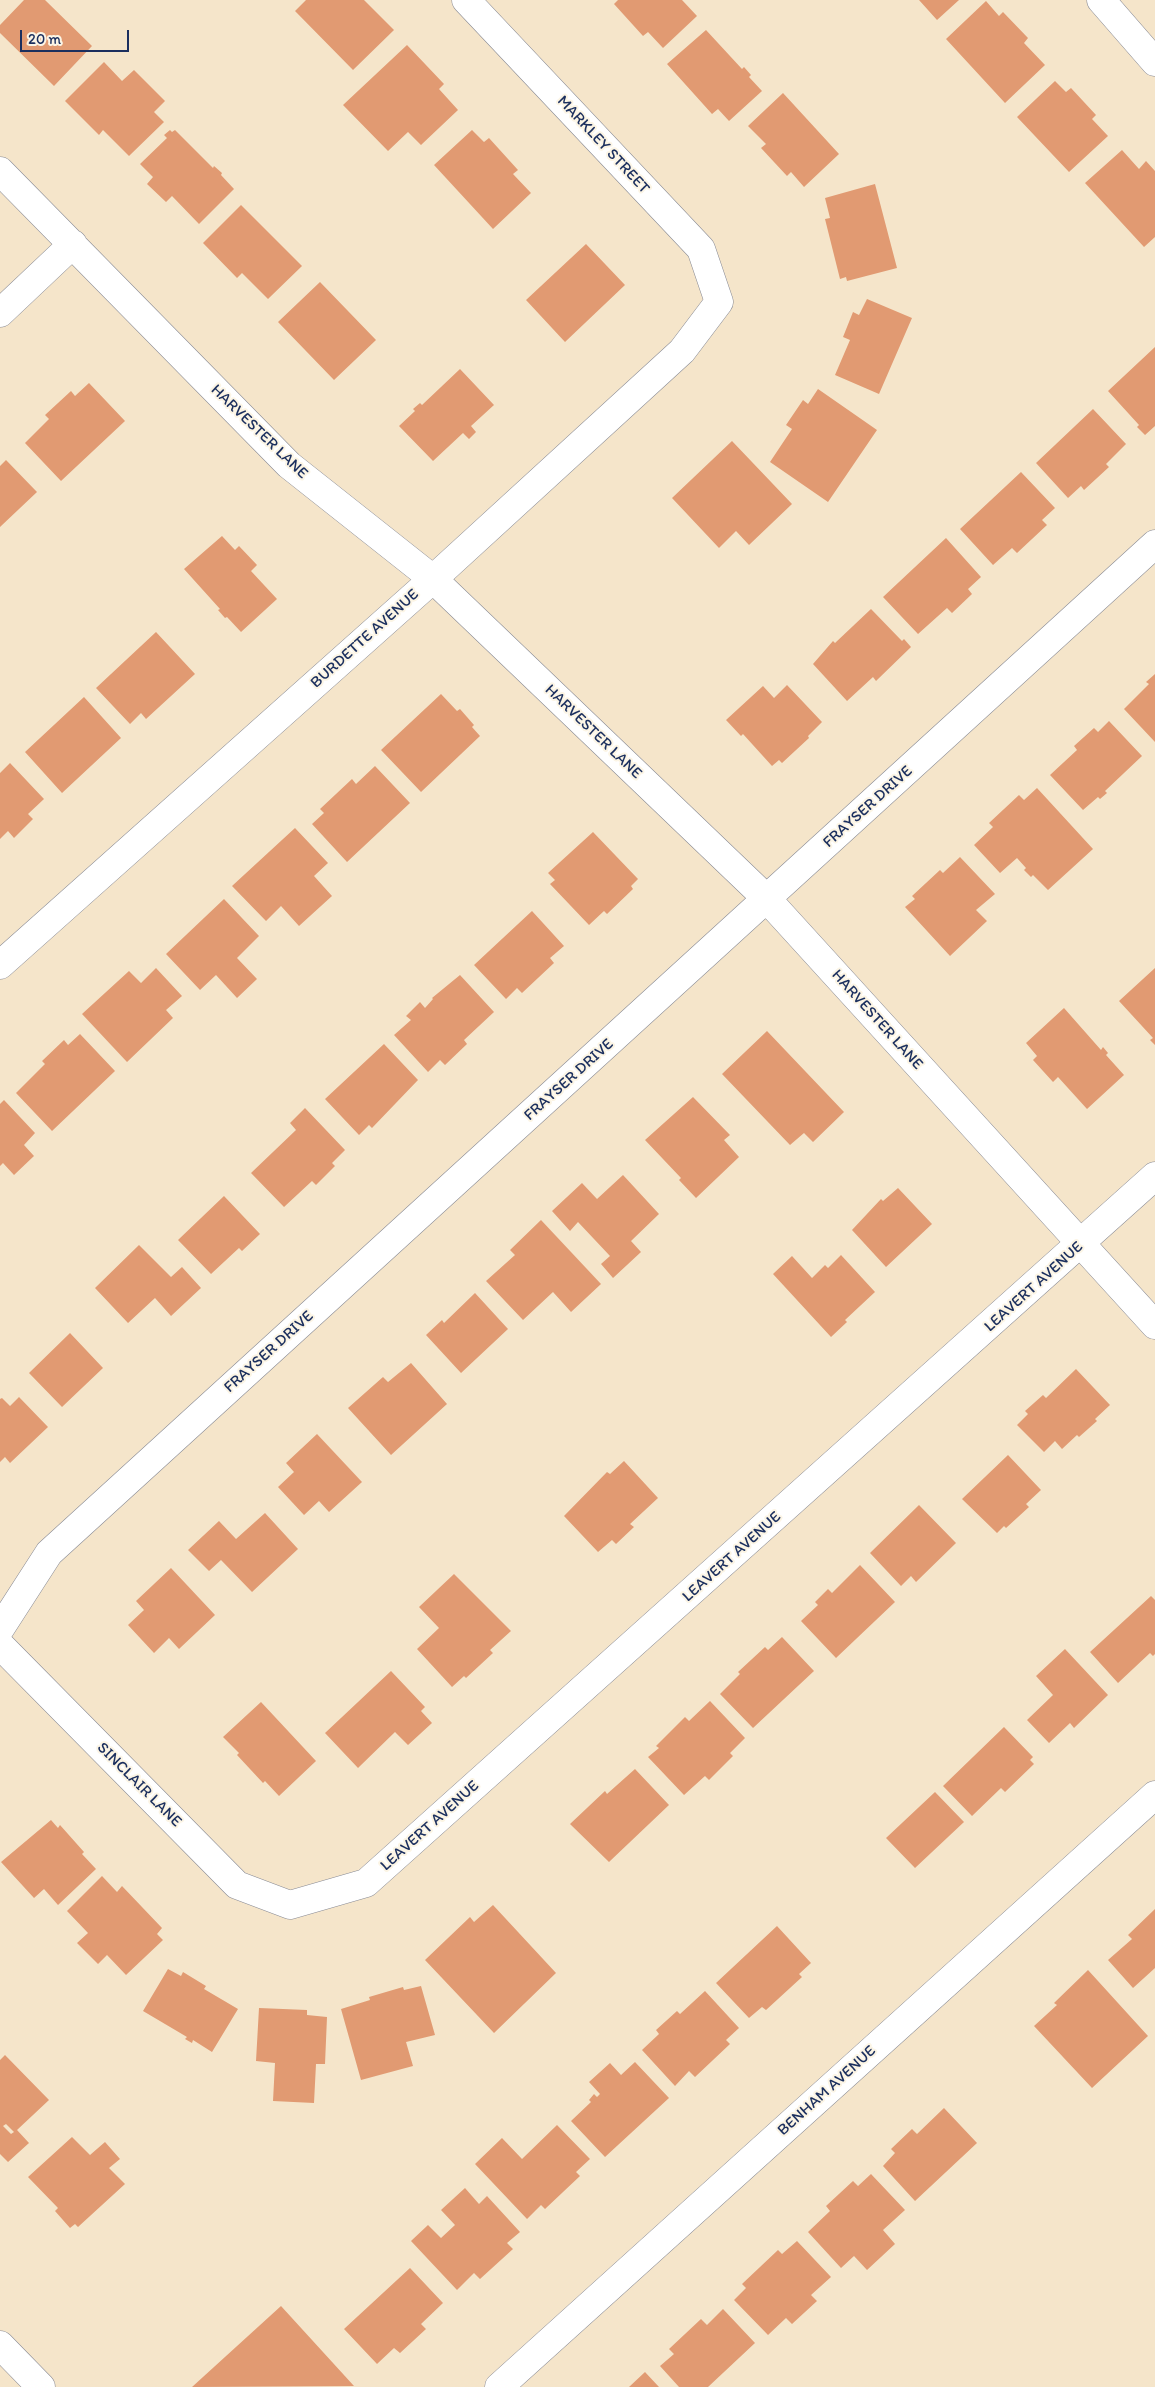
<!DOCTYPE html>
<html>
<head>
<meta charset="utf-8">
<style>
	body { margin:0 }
	#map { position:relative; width:1155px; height:2387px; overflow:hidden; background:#f5e5ca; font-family:Itim,sans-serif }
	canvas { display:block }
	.scale { position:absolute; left:20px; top:30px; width:109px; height:22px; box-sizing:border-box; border:2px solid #1b2f5e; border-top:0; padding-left:6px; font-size:15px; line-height:18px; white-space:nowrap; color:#1b2f5e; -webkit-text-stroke:4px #fcf5e5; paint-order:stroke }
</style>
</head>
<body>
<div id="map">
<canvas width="1155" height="2387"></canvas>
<div class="scale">20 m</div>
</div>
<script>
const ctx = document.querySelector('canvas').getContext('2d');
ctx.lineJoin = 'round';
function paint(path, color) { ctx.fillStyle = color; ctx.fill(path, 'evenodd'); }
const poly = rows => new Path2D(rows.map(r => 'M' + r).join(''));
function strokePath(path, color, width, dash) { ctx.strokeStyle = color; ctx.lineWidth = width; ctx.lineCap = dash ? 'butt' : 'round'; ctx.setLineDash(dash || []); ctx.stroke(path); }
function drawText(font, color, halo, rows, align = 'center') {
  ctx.font = font + ' Itim,sans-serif'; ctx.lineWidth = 4; ctx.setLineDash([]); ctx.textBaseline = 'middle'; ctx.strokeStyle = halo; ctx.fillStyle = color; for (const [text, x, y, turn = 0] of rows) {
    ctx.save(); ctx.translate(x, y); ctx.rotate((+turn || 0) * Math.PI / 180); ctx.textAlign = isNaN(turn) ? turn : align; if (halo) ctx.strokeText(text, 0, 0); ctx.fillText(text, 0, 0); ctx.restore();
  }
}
paint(poly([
	[24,0,45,0,92,46,54,86,0,33,0,25],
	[306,0,364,0,394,30,353,70,295,11],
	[618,0,682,0,697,16,663,48,648,32,643,36,614,4],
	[919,0,959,0,937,20],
	[986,1,999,16,1003,12,1028,38,1024,43,1045,65,1005,103,946,39],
	[706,30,742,69,744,67,751,75,749,77,762,91,729,121,718,109,712,114,667,64],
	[407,45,444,84,439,89,458,110,421,145,408,132,388,151,343,105],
	[104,62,122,81,134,70,165,101,154,112,164,122,129,156,103,130,99,135,65,101],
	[1055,81,1066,92,1071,88,1096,115,1092,119,1108,136,1069,172,1017,117],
	[783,93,839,154,804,187,791,172,787,176,761,148,766,144,748,126],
	[170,130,172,132,175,130,213,168,214,166,222,173,221,175,234,189,199,224,172,196,166,202,147,184,153,177,140,164,167,138,164,135],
	[472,130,484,142,489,138,518,170,513,174,531,193,493,229,434,165],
	[1122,150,1139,169,1146,161,1155,171,1155,237,1144,247,1085,183],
	[875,184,897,268,847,281,846,277,840,279,825,219,830,218,825,198],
	[241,205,302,266,268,299,242,273,237,278,203,243],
	[586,244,625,285,565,342,526,300],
	[320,282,376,340,334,380,278,322],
	[867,299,912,318,879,394,835,375,850,340,843,337,853,312,859,315],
	[1155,347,1155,426,1145,435,1137,427,1139,425,1108,391],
	[460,369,494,405,471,426,476,432,469,439,463,433,433,461,399,426,415,411,413,409,420,403,422,405],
	[89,383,125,421,61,481,25,443,49,419,45,415,71,391,75,396],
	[818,389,877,430,828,502,770,462,792,429,786,425,803,400,808,404],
	[1093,409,1126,444,1106,464,1109,467,1084,490,1081,486,1068,498,1036,463],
	[732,441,792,504,749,545,736,531,719,548,672,498],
	[6,460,37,492,0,527,0,466],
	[1021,472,1055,508,1042,520,1047,525,1017,553,1012,548,993,565,960,529],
	[222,536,235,550,239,546,257,565,251,571,277,599,241,632,227,617,225,618,218,610,220,609,184,569],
	[946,538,981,577,968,589,972,594,952,613,947,608,918,634,883,597],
	[871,609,902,641,904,639,911,647,876,681,873,677,847,701,813,664,833,641,835,643],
	[156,632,195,674,146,719,141,713,130,724,96,688],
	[1155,674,1155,742,1124,709,1149,684,1146,682],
	[787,685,822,722,808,736,809,738,782,763,779,760,772,766,743,734,741,736,726,720,763,686,774,698],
	[441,694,457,711,460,709,474,725,472,727,480,736,421,792,381,750],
	[84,697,121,738,62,793,25,752],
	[1109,721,1142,756,1105,791,1107,793,1100,799,1098,797,1083,810,1050,775,1077,750,1074,746,1094,728,1098,732],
	[10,763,44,799,28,814,33,819,14,838,8,831,0,839,0,773],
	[375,766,410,803,347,862,312,824,324,813,320,809,352,779,356,784],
	[1037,788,1093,849,1048,890,1033,875,1031,877,1024,870,1026,868,1017,858,1000,873,974,845,993,827,989,823,1019,795,1024,800],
	[295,828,328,863,314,876,332,896,299,926,281,906,266,921,232,886],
	[593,832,638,879,631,886,633,889,607,914,604,911,589,925,550,884,555,880,548,873],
	[960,857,995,894,976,910,987,921,950,956,905,907,915,899,912,896,940,870,943,873],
	[224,899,259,936,237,958,257,979,237,998,216,975,200,990,166,954],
	[532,911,564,946,550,958,554,963,522,993,517,988,506,999,474,965],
	[156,968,182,996,166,1010,173,1018,127,1062,82,1014,129,971,141,983],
	[1155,968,1155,1045,1150,1040,1153,1038,1119,1001],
	[460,975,494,1012,464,1040,467,1044,445,1065,440,1060,428,1072,394,1035,411,1020,406,1016,420,1002,425,1008,433,999,432,998],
	[1064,1008,1101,1050,1103,1047,1108,1053,1106,1055,1124,1075,1087,1109,1058,1077,1053,1082,1033,1060,1037,1056,1026,1043],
	[767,1031,844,1112,813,1142,804,1133,790,1145,722,1074],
	[80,1034,115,1071,52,1131,16,1093,45,1064,42,1061,64,1040,68,1045],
	[384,1044,418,1080,372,1128,369,1125,359,1135,325,1099],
	[693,1097,730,1135,724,1140,739,1157,696,1198,679,1180,681,1178,645,1140],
	[4,1100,35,1133,24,1145,34,1156,14,1175,3,1163,0,1166,0,1104],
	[305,1108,345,1150,332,1163,335,1166,316,1185,312,1181,284,1207,251,1173,296,1130,290,1123],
	[623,1175,659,1214,631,1241,641,1252,613,1278,601,1264,610,1256,578,1222,570,1231,552,1211,582,1183,597,1199],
	[898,1188,932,1224,886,1267,852,1230,881,1199,883,1201],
	[224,1196,260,1234,242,1251,239,1248,211,1274,178,1240],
	[541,1220,601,1284,571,1312,553,1292,523,1320,486,1281,515,1255,510,1250],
	[139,1245,171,1277,182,1267,201,1288,171,1316,155,1298,128,1323,95,1288],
	[841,1255,875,1292,845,1320,847,1322,831,1337,773,1274,792,1256,812,1278,825,1265,828,1268],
	[475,1293,508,1329,461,1373,426,1335,442,1320,444,1323],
	[70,1333,103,1368,62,1407,29,1373],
	[411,1363,447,1404,391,1455,348,1408,383,1377,388,1382],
	[1076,1369,1110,1405,1095,1419,1097,1421,1079,1437,1077,1435,1062,1449,1055,1441,1044,1452,1017,1425,1028,1414,1025,1411,1043,1395,1046,1398],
	[19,1397,48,1427,10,1463,5,1457,0,1462,0,1399,2,1398,10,1406],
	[317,1434,362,1482,329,1512,319,1501,304,1515,278,1487,294,1472,286,1463],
	[1008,1455,1041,1490,1026,1504,1029,1507,1006,1528,1004,1526,997,1533,962,1499],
	[624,1461,658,1498,630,1524,634,1527,616,1544,612,1540,598,1552,564,1516,607,1472,610,1474],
	[919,1505,956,1543,916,1582,911,1576,901,1586,870,1553],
	[265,1513,298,1549,252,1592,221,1560,209,1571,188,1550,219,1521,236,1539],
	[860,1565,895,1602,836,1658,801,1621,818,1605,815,1602,828,1589,832,1593],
	[171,1568,215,1615,179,1649,169,1638,154,1653,128,1625,144,1610,136,1601],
	[454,1574,511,1631,490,1650,493,1653,466,1678,464,1676,452,1687,417,1649,439,1628,419,1607],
	[1151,1596,1155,1600,1155,1654,1153,1656,1150,1653,1118,1683,1090,1652],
	[782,1637,814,1671,753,1728,720,1694,740,1674,738,1672,765,1647,768,1650],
	[1065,1649,1108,1695,1074,1728,1070,1723,1049,1743,1027,1720,1053,1695,1036,1676],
	[391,1671,425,1707,421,1711,432,1723,408,1745,395,1732,358,1768,325,1733],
	[710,1701,745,1738,730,1753,733,1756,709,1780,705,1776,684,1795,648,1757,659,1748,656,1746,685,1717,689,1721],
	[261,1702,316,1761,279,1796,265,1781,263,1783,237,1755,239,1753,223,1737],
	[1004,1727,1033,1757,1030,1760,1034,1764,1005,1792,1001,1788,972,1816,943,1786],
	[635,1769,669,1805,609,1862,570,1824,605,1791,607,1794],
	[935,1792,964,1822,915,1868,886,1838],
	[51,1820,58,1828,60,1825,84,1852,82,1854,96,1869,58,1905,44,1889,34,1898,1,1862],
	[102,1876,117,1892,122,1886,162,1928,157,1934,163,1940,126,1975,107,1955,98,1964,77,1943,88,1933,67,1911],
	[493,1905,556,1973,494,2033,425,1960,470,1917,474,1922],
	[1155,1909,1155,1968,1133,1988,1108,1960,1132,1939,1128,1935],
	[777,1926,811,1963,799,1974,802,1977,766,2010,762,2007,749,2018,716,1983],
	[168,1969,181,1976,183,1972,206,1986,204,1989,238,2009,212,2052,193,2040,192,2043,185,2039,187,2037,143,2011],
	[1088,1970,1148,2036,1092,2088,1034,2026,1057,2005,1054,2003],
	[421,1986,435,2035,406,2042,413,2066,361,2080,341,2009,370,2000,369,1997,403,1987,404,1990],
	[705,1991,739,2028,726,2040,730,2044,695,2077,689,2071,675,2086,642,2050,659,2034,656,2030,677,2011,680,2014],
	[259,2008,307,2010,307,2015,327,2017,325,2064,316,2064,314,2103,273,2101,275,2063,256,2061],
	[5,2055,49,2100,17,2130,29,2143,8,2162,0,2154,0,2060],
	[6,2124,14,2132,11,2134,3,2126],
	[635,2062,669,2098,605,2157,571,2121,591,2102,589,2100,594,2094,597,2097,600,2094,589,2082,610,2063,621,2075],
	[944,2108,977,2143,915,2201,883,2166,895,2153,891,2149,912,2129,917,2134],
	[557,2125,590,2159,576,2172,580,2176,545,2209,541,2205,527,2219,475,2164,502,2138,522,2159],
	[72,2137,90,2155,105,2142,120,2159,109,2168,125,2184,78,2227,75,2224,70,2228,55,2211,58,2208,28,2177],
	[871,2174,905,2210,883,2230,895,2244,867,2270,854,2256,841,2268,808,2232,830,2211,826,2206,853,2181,858,2186],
	[465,2188,479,2204,487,2196,520,2232,507,2243,513,2249,480,2279,474,2273,457,2290,411,2241,428,2225,441,2238,455,2225,441,2210],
	[797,2241,831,2277,811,2295,817,2301,792,2324,786,2318,768,2335,734,2300,746,2288,742,2284,778,2250,782,2254],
	[410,2268,443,2303,421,2324,426,2329,400,2353,394,2348,377,2364,344,2329],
	[281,2306,354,2386,192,2387],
	[723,2309,755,2343,708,2387,679,2387,660,2366,674,2354,669,2349,701,2319,707,2325],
	[645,2372,659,2387,629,2387]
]), '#e19a72');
const minor = poly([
	[1101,0,1155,62],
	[0,171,289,465,433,579,767,899,1155,1325],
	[0,313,73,244],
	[0,965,433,579,682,351,719,302,701,249,466,0],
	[0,1629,49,1553,1155,544],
	[0,1645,237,1885,290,1905,366,1883,1155,1176],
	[0,2345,41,2387],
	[499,2387,1155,1795]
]);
strokePath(minor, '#888a94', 29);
strokePath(minor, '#fff', 28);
drawText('16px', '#1b2f5e', '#fcf5e5', [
	["MARKLEY STREET",603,145,47],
	["HARVESTER LANE",259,432,44],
	["BURDETTE AVENUE",365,639,-42],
	["HARVESTER LANE",593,732,44],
	["FRAYSER DRIVE",868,807,-42],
	["HARVESTER LANE",877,1020,48],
	["FRAYSER DRIVE",569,1080,-42],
	["LEAVERT AVENUE",1034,1287,-42],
	["FRAYSER DRIVE",269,1352,-42],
	["LEAVERT AVENUE",732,1557,-42],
	["SINCLAIR LANE",139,1785,45],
	["LEAVERT AVENUE",430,1826,-42],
	["BENHAM AVENUE",827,2091,-42]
]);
</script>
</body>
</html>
